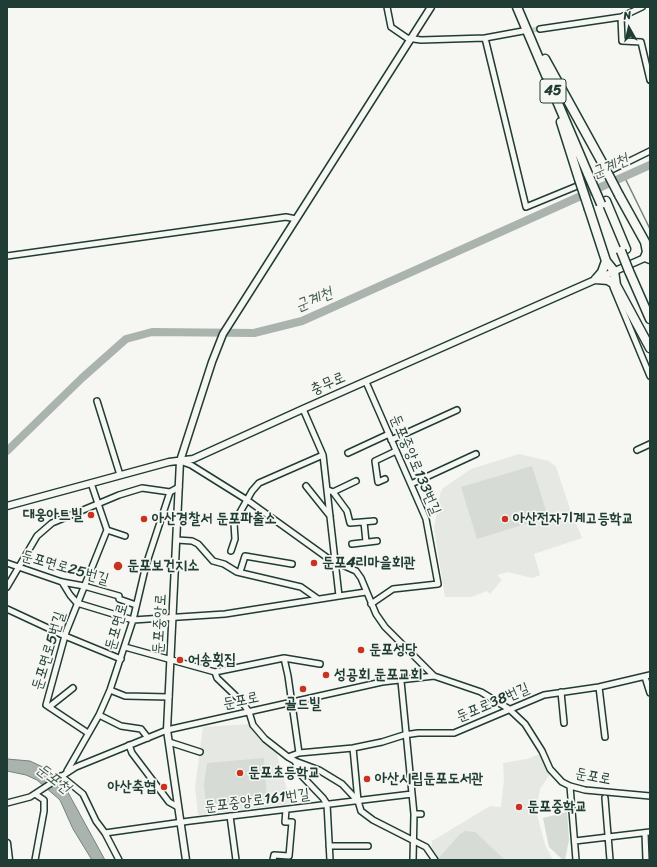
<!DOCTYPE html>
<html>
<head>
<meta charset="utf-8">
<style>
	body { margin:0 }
	#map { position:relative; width:657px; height:867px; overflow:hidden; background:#f6f6f2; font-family:Sriracha,sans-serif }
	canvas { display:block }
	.frame { position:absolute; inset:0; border:8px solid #1f3d34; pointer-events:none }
	.north { position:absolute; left:609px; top:8px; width:40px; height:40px; -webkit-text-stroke:3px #f6f6f2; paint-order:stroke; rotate:352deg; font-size:11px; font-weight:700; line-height:16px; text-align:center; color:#1f3d34 }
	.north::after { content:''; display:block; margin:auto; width:14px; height:18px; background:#1f3d34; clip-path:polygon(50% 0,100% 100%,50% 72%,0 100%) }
</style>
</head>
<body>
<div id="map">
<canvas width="657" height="867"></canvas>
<div class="frame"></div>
<div class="north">N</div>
</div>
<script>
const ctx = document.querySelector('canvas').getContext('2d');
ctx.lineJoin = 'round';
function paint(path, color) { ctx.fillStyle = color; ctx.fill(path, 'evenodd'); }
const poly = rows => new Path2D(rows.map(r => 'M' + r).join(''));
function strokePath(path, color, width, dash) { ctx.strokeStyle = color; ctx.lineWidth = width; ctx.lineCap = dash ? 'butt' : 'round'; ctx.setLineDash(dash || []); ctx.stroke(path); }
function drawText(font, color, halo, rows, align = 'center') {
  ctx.font = font + ' Sriracha,"Poor Story",sans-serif'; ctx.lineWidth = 3.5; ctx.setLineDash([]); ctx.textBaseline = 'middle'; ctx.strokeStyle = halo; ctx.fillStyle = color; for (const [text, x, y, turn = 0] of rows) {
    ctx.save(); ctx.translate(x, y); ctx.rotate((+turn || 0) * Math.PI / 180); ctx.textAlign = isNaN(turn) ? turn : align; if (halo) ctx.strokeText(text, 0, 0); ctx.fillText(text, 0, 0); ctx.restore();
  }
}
paint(poly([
	[519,454,549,461,556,467,570,509,582,538,534,554,540,575,532,578,508,572,497,575,502,580,490,594,487,591,471,597,445,597,434,528,440,494,442,489,471,469],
	[250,724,276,751,291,804,198,815,195,787,203,727],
	[540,754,550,774,540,789,536,811,545,845,553,860,438,860,431,852,432,841,490,806,501,807,504,779,503,763,527,759]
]), '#e6e8e4');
paint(poly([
	[532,466,548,517,477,539,461,487],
	[264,758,267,800,206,804,204,784,207,763],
	[567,812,569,840,565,860,563,860,549,847,543,818],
	[465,831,475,832,505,860,441,860,439,858,460,834]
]), '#d6dbd6');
const water = poly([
	[7,759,30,761,47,769,65,787,105,860,92,860,73,829,60,800,37,780,26,775,7,771,7,759]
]);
paint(water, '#aab3ae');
strokePath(water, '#72847d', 1);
strokePath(poly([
	[624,176,650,229]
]), '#72847d', 1.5);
strokePath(poly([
	[7,451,82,378,126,339,152,332,254,333,302,321,650,165]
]), '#aab3ae', 8);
strokePath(poly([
	[525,31,540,29]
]), '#cbd1cc', 5, [5, 2.5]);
const minor = poly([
	[387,7,391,27,407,38,421,40,485,38,523,31],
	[621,17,642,7],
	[540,29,621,17,622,41,641,42,650,80],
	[485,38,526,207,587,182,650,151],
	[7,256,286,217,296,219],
	[613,287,650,376],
	[366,382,426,519,438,584,393,589,371,604],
	[97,401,120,475],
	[303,409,323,455,339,596,366,592],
	[391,440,457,410],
	[637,450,650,444],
	[348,453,389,434],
	[180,461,191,465,247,500,329,559,356,571,361,578,376,614,385,627,434,676,481,692,509,709,525,724,542,751,550,769,562,782,570,786,585,790,650,796],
	[385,479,378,482,375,461,396,451],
	[91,483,107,530],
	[411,484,476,454],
	[306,486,330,516],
	[328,490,333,492,347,511,350,523,374,521],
	[333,492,356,481],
	[364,522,366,542],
	[177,540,192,541,198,544,213,561,224,564,237,572,301,587,318,599],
	[352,544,377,541],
	[231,551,235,539,234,523,252,491,259,483,323,455],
	[7,563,62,582,84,586,119,596,119,599,136,605],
	[240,572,245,556,292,564],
	[62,582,70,595,77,603,133,620,225,614,339,596],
	[7,587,37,536,52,523,119,495,142,488,170,492],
	[7,609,65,636,121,659],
	[125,647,215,672,284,658,320,664],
	[284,658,288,676,299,753],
	[215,672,217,678,242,702,249,712,253,725,265,739,288,757,299,753,353,748,382,742,404,735,418,733,454,733,544,695,599,687,650,675],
	[645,677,650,693],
	[401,681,414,814,413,860],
	[599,687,605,737],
	[110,690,125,696,169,697],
	[561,692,564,723],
	[49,707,73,688],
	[99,715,121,726,141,729,148,738],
	[88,733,46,705,66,632,107,530,125,536],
	[169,742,200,752],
	[129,745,132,753,169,802,178,807],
	[353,748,358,801,361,811,373,820,426,847,435,860],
	[288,757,295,761,301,775,323,798,327,804,330,860],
	[295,761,319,770,342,784,357,800],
	[67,771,99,715,110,690,133,620,146,565,170,492,179,487],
	[61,776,83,794,96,821,105,833,119,860],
	[570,786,576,860],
	[35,794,44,800,44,811,35,860],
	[605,798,610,860],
	[7,803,30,797,76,767,167,730,382,682,434,676],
	[414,814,421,814],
	[230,816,236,860],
	[105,833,190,821,412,794],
	[645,833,646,860],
	[575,841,650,832],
	[329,846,368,846],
	[273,860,274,855,289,856,292,822,285,822,286,810]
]);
const tertiary = poly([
	[7,506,169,462,193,459,303,409,649,256],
	[7,843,9,860],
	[186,860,167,730,180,461,212,362,223,334,431,7]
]);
const trunk = poly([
	[517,7,588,174],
	[545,59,604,166],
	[561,122,579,179],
	[619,195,645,242,647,252,645,257,650,259],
	[606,201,626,249],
	[589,209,606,261,614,271,616,285,650,348],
	[629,271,650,319],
	[596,279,602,272,606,261],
	[596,279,608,280,616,285]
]);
strokePath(minor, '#1f3d34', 8);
strokePath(tertiary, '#1f3d34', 9);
strokePath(trunk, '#1f3d34', 11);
strokePath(minor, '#f6f6f2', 5);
strokePath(tertiary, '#f6f6f2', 6);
strokePath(trunk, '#f6f6f2', 8);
const trunkBridge = poly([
	[604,166,619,195],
	[588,174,601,204],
	[579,179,589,209],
	[621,251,629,271]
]);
strokePath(trunkBridge, '#1f3d34', 11, []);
strokePath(trunkBridge, '#f6f6f2', 8);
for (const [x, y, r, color] of [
	[91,515,4,"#c8321e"],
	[144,519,4,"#c8321e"],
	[505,519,4,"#c8321e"],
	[314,563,4,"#c8321e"],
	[118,566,5,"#c8321e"],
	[361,650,4,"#c8321e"],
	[180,660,4,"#c8321e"],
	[326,675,4,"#c8321e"],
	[303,689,4,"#c8321e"],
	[240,773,4,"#c8321e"],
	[367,779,4,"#c8321e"],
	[164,787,4,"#c8321e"],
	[519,807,4,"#c8321e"]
]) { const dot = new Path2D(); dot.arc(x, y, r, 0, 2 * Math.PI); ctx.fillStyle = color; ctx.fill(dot); strokePath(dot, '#f6f6f2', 1.5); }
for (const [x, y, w] of [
	[553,91,26]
]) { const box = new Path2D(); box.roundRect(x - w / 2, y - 12, w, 24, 3); ctx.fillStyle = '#f6f6f2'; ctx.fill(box); strokePath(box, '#1f3d34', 1); }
drawText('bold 14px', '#1f3d34', null, [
	["45",553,91]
]);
drawText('15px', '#1f3d34', '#f6f6f2', [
	["충무로",328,384,-23],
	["둔포중앙로133번길",415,465,67],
	["둔포면로25번길",65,568,16],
	["둔포중앙로",160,624,-87],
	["둔포면로",117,627,-74],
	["둔포면로5번길",49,651,-73],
	["둔포로",241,701,-12],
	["둔포로38번길",493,703,-23],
	["둔포로",593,777,11],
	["둔포중앙로161번길",257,801,-7]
]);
drawText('bold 15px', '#1f3d34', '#f6f6f2', [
	["대웅아트빌",83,515,"right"],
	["아산경찰서 둔포파출소",152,519],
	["아산전자기계고등학교",513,519],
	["둔포4리마을회관",322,563],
	["둔포보건지소",127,566],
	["둔포성당",369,650],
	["어송횟집",188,660],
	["성공회 둔포교회",334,675],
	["골드빌",303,704,"center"],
	["둔포초등학교",248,773],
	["아산시립둔포도서관",375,779],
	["아산축협",156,787,"right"],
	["둔포중학교",527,807]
], 'left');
drawText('italic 16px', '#425a52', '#f6f6f2', [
	["군계천",610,167,-24],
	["군계천",314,300,-23],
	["둔포천",53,779,37]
]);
</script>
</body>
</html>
